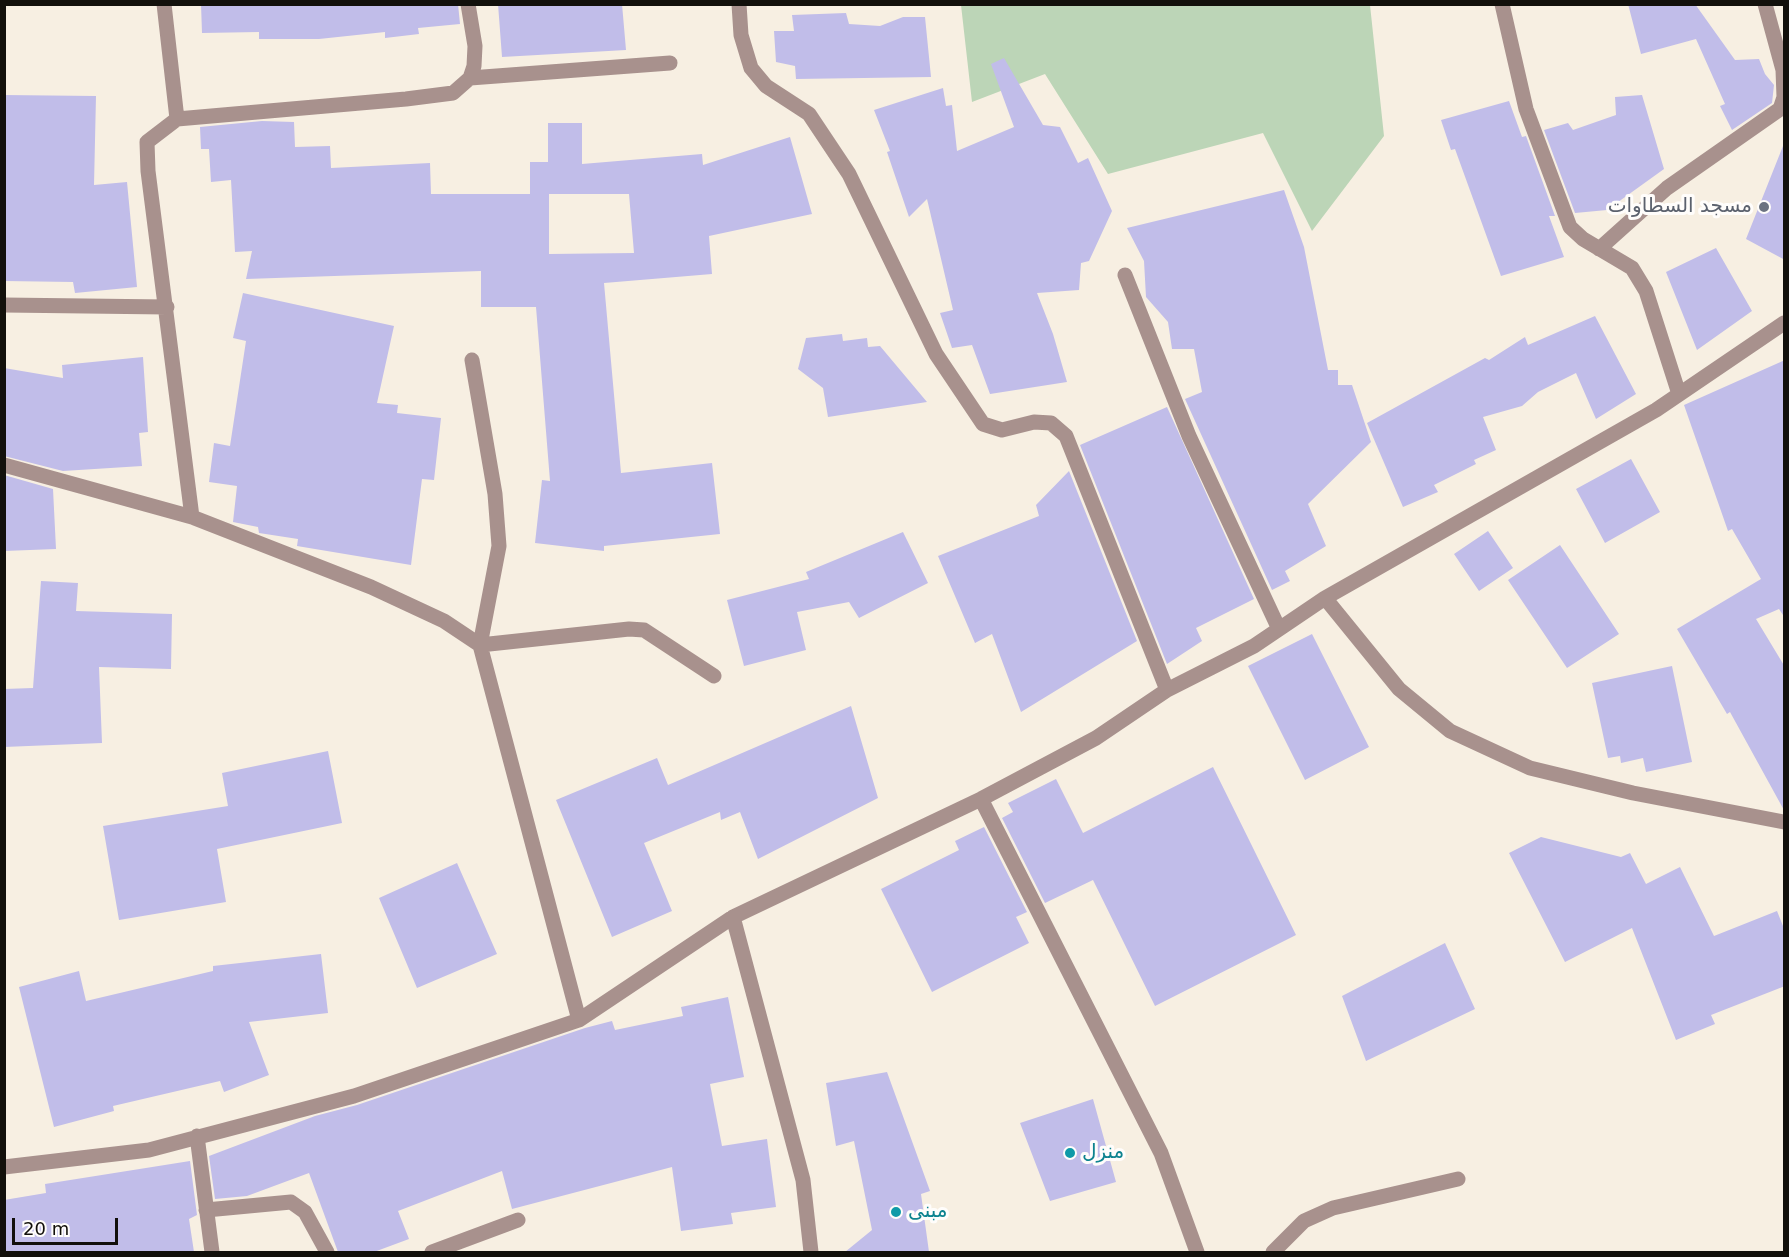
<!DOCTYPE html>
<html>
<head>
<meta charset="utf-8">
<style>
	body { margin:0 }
	#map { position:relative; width:1789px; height:1257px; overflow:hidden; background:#f7efe2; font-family:"DejaVu Sans",sans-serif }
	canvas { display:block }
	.frame { position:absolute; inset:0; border:6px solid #12100b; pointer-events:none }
	.scale { position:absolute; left:12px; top:1218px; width:106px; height:27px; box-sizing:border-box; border:3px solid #12100b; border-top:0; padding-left:8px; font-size:18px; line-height:21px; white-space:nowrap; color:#12100b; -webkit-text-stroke:4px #fffdfb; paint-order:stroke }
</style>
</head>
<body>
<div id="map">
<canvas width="1789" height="1257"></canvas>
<div class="frame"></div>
<div class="scale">20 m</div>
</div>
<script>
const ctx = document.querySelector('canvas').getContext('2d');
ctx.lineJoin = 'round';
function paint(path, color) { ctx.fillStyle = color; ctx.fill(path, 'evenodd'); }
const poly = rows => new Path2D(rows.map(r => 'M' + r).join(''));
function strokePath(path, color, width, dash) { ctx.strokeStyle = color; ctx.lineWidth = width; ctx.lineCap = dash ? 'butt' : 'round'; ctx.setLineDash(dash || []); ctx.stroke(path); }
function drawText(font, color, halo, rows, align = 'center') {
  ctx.font = font + ' "DejaVu Sans","Noto Sans Arabic",sans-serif'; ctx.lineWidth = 6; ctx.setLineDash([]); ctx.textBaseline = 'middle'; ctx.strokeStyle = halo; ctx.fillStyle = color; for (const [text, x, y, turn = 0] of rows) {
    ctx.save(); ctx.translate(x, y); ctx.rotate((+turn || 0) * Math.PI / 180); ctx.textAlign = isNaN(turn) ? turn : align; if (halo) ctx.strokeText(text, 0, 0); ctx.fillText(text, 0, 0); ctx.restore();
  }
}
paint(poly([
	[961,5,1370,5,1384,136,1312,231,1263,133,1108,174,1045,74,972,102]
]), '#bcd5b7');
paint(poly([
	[201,4,458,4,460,24,418,28,419,34,385,38,385,32,319,39,259,39,259,32,202,33],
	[498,4,622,4,626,50,502,57],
	[1628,4,1695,4,1735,60,1759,59,1765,74,1774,85,1772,103,1732,130,1720,106,1725,104,1696,39,1641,54],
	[846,13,849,24,880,26,903,17,925,17,931,77,796,79,795,66,776,62,774,31,794,31,792,15],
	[1004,58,1043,125,1060,127,1078,163,1088,158,1112,211,1089,261,1081,263,1079,290,1037,293,1053,334,1067,382,990,394,972,345,952,348,940,313,953,310,927,199,909,217,887,152,890,151,874,110,943,88,946,106,952,105,957,151,1014,127,991,64],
	[4,95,96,96,94,185,127,182,137,287,75,293,73,282,4,281],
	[1642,95,1664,169,1607,210,1575,213,1544,130,1568,123,1573,130,1616,115,1615,97],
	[1509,101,1522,137,1526,136,1555,216,1549,216,1564,257,1501,276,1455,149,1451,150,1441,120],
	[262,121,294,122,295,147,330,146,331,168,430,163,431,194,530,194,530,162,548,162,548,123,582,123,582,164,702,154,703,165,790,137,812,214,709,236,712,274,604,283,621,473,712,463,720,534,604,546,604,551,535,543,542,480,550,481,536,307,481,307,481,271,246,279,252,251,235,252,231,180,211,182,209,149,201,149,200,127],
	[549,194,629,194,634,253,549,254],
	[1783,146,1785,146,1785,260,1746,239],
	[1284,190,1304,247,1328,370,1338,370,1338,385,1352,385,1371,442,1308,504,1326,546,1285,571,1290,581,1272,590,1185,399,1202,392,1194,349,1172,349,1168,322,1146,297,1144,261,1127,228],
	[1716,248,1752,311,1697,350,1666,272],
	[243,293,394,326,377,403,398,405,397,413,441,418,434,480,422,479,411,565,297,546,298,539,259,533,258,527,233,522,237,486,209,482,214,443,230,446,246,341,233,338],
	[1595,316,1636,394,1596,419,1576,373,1538,392,1522,406,1483,417,1496,450,1474,460,1476,464,1434,485,1438,492,1403,507,1367,423,1485,358,1489,360,1525,337,1528,345],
	[842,334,843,341,867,338,868,347,880,346,927,402,828,417,823,388,798,369,806,338],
	[143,357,148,432,139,433,142,466,63,471,4,456,4,368,63,378,62,365],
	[1785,360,1785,618,1779,609,1756,619,1785,667,1785,812,1730,712,1727,714,1677,629,1761,579,1732,529,1728,531,1684,405],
	[1167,407,1254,599,1196,628,1202,641,1167,664,1080,445],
	[1631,459,1660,512,1605,543,1576,489],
	[1069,471,1137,641,1021,712,992,634,975,643,938,556,1039,516,1036,505],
	[4,475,53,489,56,549,4,551],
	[1488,531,1513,568,1479,591,1454,554],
	[903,532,928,583,859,618,849,602,797,612,806,650,744,666,727,600,809,579,806,572],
	[1560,545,1619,634,1567,668,1508,580],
	[41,581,78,583,76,611,172,614,171,669,99,667,102,743,4,747,4,689,33,688],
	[1312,634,1369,747,1305,780,1248,666],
	[1672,666,1692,762,1646,772,1643,758,1621,763,1620,756,1608,758,1592,683],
	[851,706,878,798,758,859,740,812,721,820,720,812,644,843,672,911,612,937,556,800,657,758,668,785],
	[328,751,342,823,217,849,226,902,119,920,103,826,228,806,222,773],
	[1213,767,1296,935,1155,1006,1093,880,1045,903,1002,818,1013,812,1008,803,1056,779,1083,833],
	[984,827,1027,912,1016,917,1029,943,932,992,881,889,959,850,955,841],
	[1541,837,1621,857,1630,853,1646,884,1680,867,1714,936,1777,911,1785,931,1785,986,1711,1015,1715,1024,1676,1040,1632,928,1565,962,1509,853],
	[457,863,497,954,417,988,379,898],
	[1445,943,1475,1009,1366,1061,1342,996],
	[321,954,328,1013,249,1022,269,1075,224,1092,220,1081,113,1106,114,1111,54,1127,19,987,79,971,86,1001,213,971,213,966],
	[728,997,744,1077,710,1084,722,1146,767,1139,776,1207,731,1213,733,1224,681,1231,672,1167,512,1209,502,1171,398,1211,409,1239,374,1252,338,1252,309,1173,247,1196,215,1199,209,1156,315,1116,357,1105,585,1028,612,1021,615,1030,683,1016,681,1007],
	[887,1072,930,1191,921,1194,929,1252,845,1252,872,1230,854,1141,836,1146,826,1083],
	[1093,1099,1116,1182,1050,1201,1020,1123],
	[190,1161,197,1215,189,1219,194,1252,4,1252,4,1200,46,1193,45,1184]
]), '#c1bde9');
strokePath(poly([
	[164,4,177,119,147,142,148,171,192,517],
	[739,4,741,35,751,68,766,86,809,114,849,174,936,354,983,424,1002,430,1034,422,1051,423,1066,436,1167,690],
	[1502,4,1526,109,1570,227,1583,239,1632,268,1646,291,1679,394],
	[470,78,670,63],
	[177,119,406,99,453,93,470,78,474,66,475,46,468,4],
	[1599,249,1667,188,1780,109,1784,97,1783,70,1765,4],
	[1125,275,1189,436,1279,629],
	[4,305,167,307],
	[472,360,495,494,499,546,480,645,629,629,644,630,714,676],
	[4,465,192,517,371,587,444,621,480,645,579,1020],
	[1325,598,1399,689,1450,731,1530,768,1633,793,1784,822],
	[981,799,1161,1153,1197,1252],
	[733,917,803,1180,811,1252],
	[197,1136,212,1252],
	[4,1167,149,1150,354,1096,579,1020,733,917,981,799,1096,738,1167,690,1254,646,1325,598,1656,410,1784,323],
	[206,1210,291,1202,305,1212,327,1252],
	[432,1252,518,1220],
	[1273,1252,1304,1221,1333,1208,1458,1179]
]), '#a8918d', 15);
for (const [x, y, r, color] of [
	[1764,207,6,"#6b7280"],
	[1070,1153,6,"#0f9aa8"],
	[896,1212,6,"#0f9aa8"]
]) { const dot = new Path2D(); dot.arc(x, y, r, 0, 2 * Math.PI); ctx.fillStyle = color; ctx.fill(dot); strokePath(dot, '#fffdfb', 2); }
drawText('20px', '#5b616d', '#fffdfb', [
	["مسجد السطاوات",1752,207]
], 'right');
drawText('20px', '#0d838f', '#fffdfb', [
	["منزل",1082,1153],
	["مبنى",908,1212]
], 'left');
</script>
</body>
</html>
